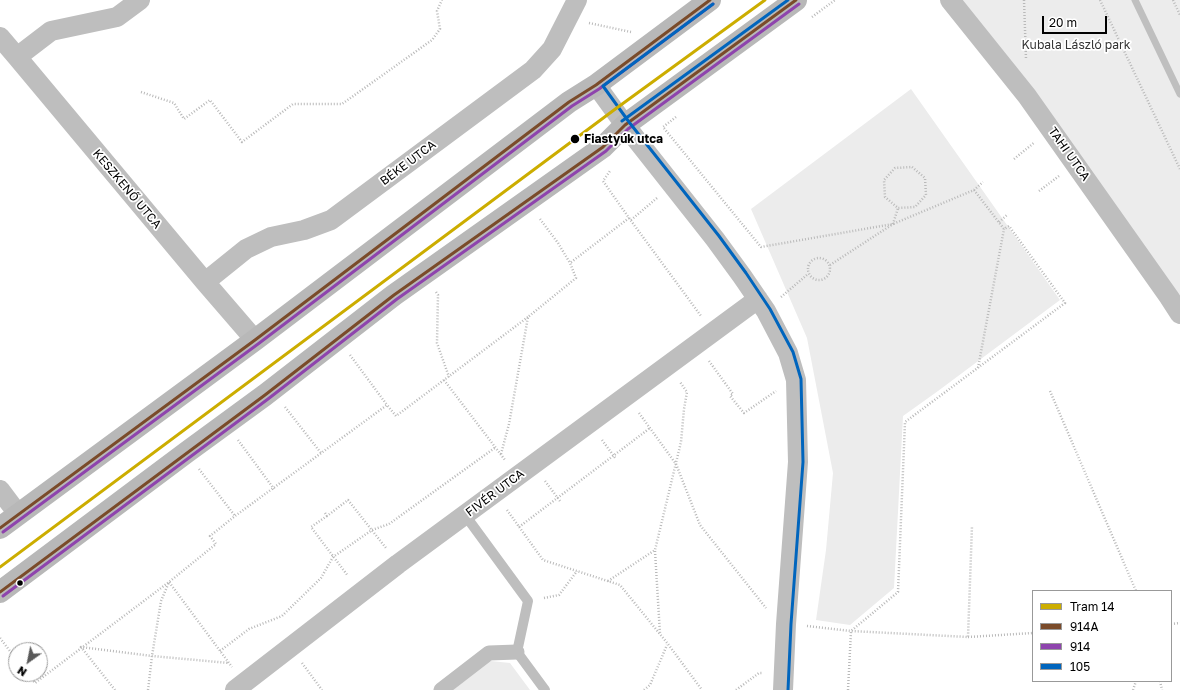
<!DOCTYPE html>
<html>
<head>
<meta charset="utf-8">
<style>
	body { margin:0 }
	#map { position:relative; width:1180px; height:690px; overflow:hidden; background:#fff; font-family:"Golos Text",sans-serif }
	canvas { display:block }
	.legend { position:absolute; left:1032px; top:590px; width:140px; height:92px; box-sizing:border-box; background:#fff; border:1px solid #999; margin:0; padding:5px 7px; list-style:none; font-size:12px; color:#000 }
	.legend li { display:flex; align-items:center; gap:8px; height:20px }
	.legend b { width:20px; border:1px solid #999 }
	.north { position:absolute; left:8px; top:642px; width:40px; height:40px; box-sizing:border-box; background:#fff; border:1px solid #999; border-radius:50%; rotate:213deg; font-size:11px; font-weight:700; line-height:16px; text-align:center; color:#000 }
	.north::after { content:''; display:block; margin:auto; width:14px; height:18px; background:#595959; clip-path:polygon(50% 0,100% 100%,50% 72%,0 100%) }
	.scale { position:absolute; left:1042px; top:16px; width:65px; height:18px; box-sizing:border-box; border:2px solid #000; border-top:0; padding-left:5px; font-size:12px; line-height:14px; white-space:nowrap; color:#000; -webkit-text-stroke:3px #fff; paint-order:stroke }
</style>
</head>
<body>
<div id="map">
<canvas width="1180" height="690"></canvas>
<ul class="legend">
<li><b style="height:5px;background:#ccad00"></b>Tram 14</li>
<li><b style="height:5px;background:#7a4b2a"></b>914A</li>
<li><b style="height:5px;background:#8e44ad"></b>914</li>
<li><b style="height:5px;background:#0065bd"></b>105</li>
</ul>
<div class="north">N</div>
<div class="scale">20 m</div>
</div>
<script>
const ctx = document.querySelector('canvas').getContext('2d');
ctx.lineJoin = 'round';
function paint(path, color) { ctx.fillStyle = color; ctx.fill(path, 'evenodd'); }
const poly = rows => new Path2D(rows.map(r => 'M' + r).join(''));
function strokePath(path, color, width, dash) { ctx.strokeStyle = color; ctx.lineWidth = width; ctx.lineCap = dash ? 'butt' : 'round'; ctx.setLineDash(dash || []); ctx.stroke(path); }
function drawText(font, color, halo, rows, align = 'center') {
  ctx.font = font + ' "Golos Text",sans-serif'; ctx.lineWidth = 3.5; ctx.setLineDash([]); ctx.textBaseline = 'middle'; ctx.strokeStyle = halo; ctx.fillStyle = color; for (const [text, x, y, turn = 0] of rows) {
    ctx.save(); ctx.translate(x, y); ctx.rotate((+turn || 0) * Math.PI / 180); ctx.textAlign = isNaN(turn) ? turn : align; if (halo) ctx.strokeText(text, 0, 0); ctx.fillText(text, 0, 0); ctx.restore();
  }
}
paint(poly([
	[950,0,1180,0,1180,314],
	[911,89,1060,300,938,391,903,416,894,588,850,625,816,620,826,550,833,473,807,338,751,209],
	[491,661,510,663,530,690,453,690]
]), '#ececec');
strokePath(poly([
	[1135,0,1180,94]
]), '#bfbfbf', 7);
strokePath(poly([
	[1024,0,1026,59],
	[1100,0,1180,169],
	[1173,0,1180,15],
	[812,17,835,0],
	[589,23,631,32],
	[141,92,174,103,184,119,210,100,242,142,293,104,342,104,432,40,440,29,437,11,442,0],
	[676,117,663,127,761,247,893,224,974,190,983,182],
	[1014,159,1035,142],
	[912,167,925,178,926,195,915,207,898,208,885,197,884,180,895,168,912,167],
	[1039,191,1059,176],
	[629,218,701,316],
	[540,219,558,243,570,263],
	[631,220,657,198],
	[999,222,1008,214],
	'808 269a11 11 0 1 1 22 0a11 11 0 1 1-22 0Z',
	[830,265,893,224,898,208],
	[436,292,438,295,437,343,449,377],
	[781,297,808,274],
	[350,355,387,405],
	[709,361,733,394,730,396,744,413,776,391],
	[978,368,1004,229],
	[444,380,505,460],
	[1050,391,1136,591],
	[285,407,321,453],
	[639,413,676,464,700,525,766,608],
	[238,440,274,489],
	[602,440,616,459],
	[501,454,509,424,528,317,576,278,570,263,629,218,603,181,610,171],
	[199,469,235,516],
	[545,481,560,501],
	[507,510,543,560,620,585,668,644,702,690],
	[325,513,327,516,348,500,386,548],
	[327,516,311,527,348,576],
	[519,527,650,428],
	[655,551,660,634],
	[608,581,655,550,681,442,684,409,687,392,680,382],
	[544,598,559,595,577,571],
	[1171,624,1180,623],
	[807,626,851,631,968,637,972,526],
	[968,637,1033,633],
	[0,638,16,659],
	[220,651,249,629,282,616,321,578,333,557,372,530,389,524,496,447],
	[302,663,322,690],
	[28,674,35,683,169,582,216,544,210,536,235,516,387,405,396,416,528,317],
	[1160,681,1162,690],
	[115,690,81,647,152,656,229,663],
	[148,690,152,656,161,601,169,582,232,667],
	[644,690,650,685,667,645],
	[736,690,759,673,762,673],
	[848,690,851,631,898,592,905,422,1065,303,1009,226,1004,229,974,190],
	[1133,690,1136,681]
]), '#b9b9b9', 2.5, [1, 2]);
strokePath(poly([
	[465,515,528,601,517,652,545,690]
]), '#bebebe', 10);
strokePath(poly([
	[441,690,489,653,517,652]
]), '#bebebe', 15);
strokePath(poly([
	[950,0,1027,96,1169,297,1180,314],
	[0,37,17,57,205,282,255,340],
	[17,57,51,31,117,17,140,0],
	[596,85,625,125,715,239,742,276,766,311,788,353,796,380,798,462,786,624,783,690],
	[205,282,246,249,271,237,304,230,331,220,533,70,552,49,577,0],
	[0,490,18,514],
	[235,690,398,564,758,299]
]), '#bebebe', 20);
strokePath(poly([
	[0,528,255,340,569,102,596,85,710,0],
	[0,592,187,452,265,395,394,295,603,147,625,125,796,0]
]), '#b8b8b8', 22);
strokePath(poly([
	[0,528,255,340,569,102,596,85,710,0],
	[0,592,265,395,394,295,603,147,625,125,796,0]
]), '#7a4b2a', 3);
strokePath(poly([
	[3,532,258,344,572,106,599,89,713,4],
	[3,596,268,399,397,299,606,151,628,129,799,4]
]), '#8e44ad', 3);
strokePath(poly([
	[713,4,603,86,629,122,719,236,746,273,770,309,793,352,801,379,803,462,791,624,788,690],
	[622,121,788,0]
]), '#0065bd', 3);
strokePath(poly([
	[0,567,614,110,765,0]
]), '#ccad00', 3);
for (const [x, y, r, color] of [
	[575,139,5,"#000"],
	[20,583,3.5,"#000"]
]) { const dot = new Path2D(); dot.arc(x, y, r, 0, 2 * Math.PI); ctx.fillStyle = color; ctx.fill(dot); strokePath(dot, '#fff', 1.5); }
drawText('12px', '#333', '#fff', [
	["Kubala László park",1076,45]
]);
drawText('bold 12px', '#000', '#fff', [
	["Fiastyúk utca",584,139]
], 'left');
drawText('12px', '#000', '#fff', [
	["TAHI UTCA",1069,154,55],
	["BÉKE UTCA",408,163,-37],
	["KESZKENŐ UTCA",127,189,50],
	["FIVÉR UTCA",495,493,-37]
]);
</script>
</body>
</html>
